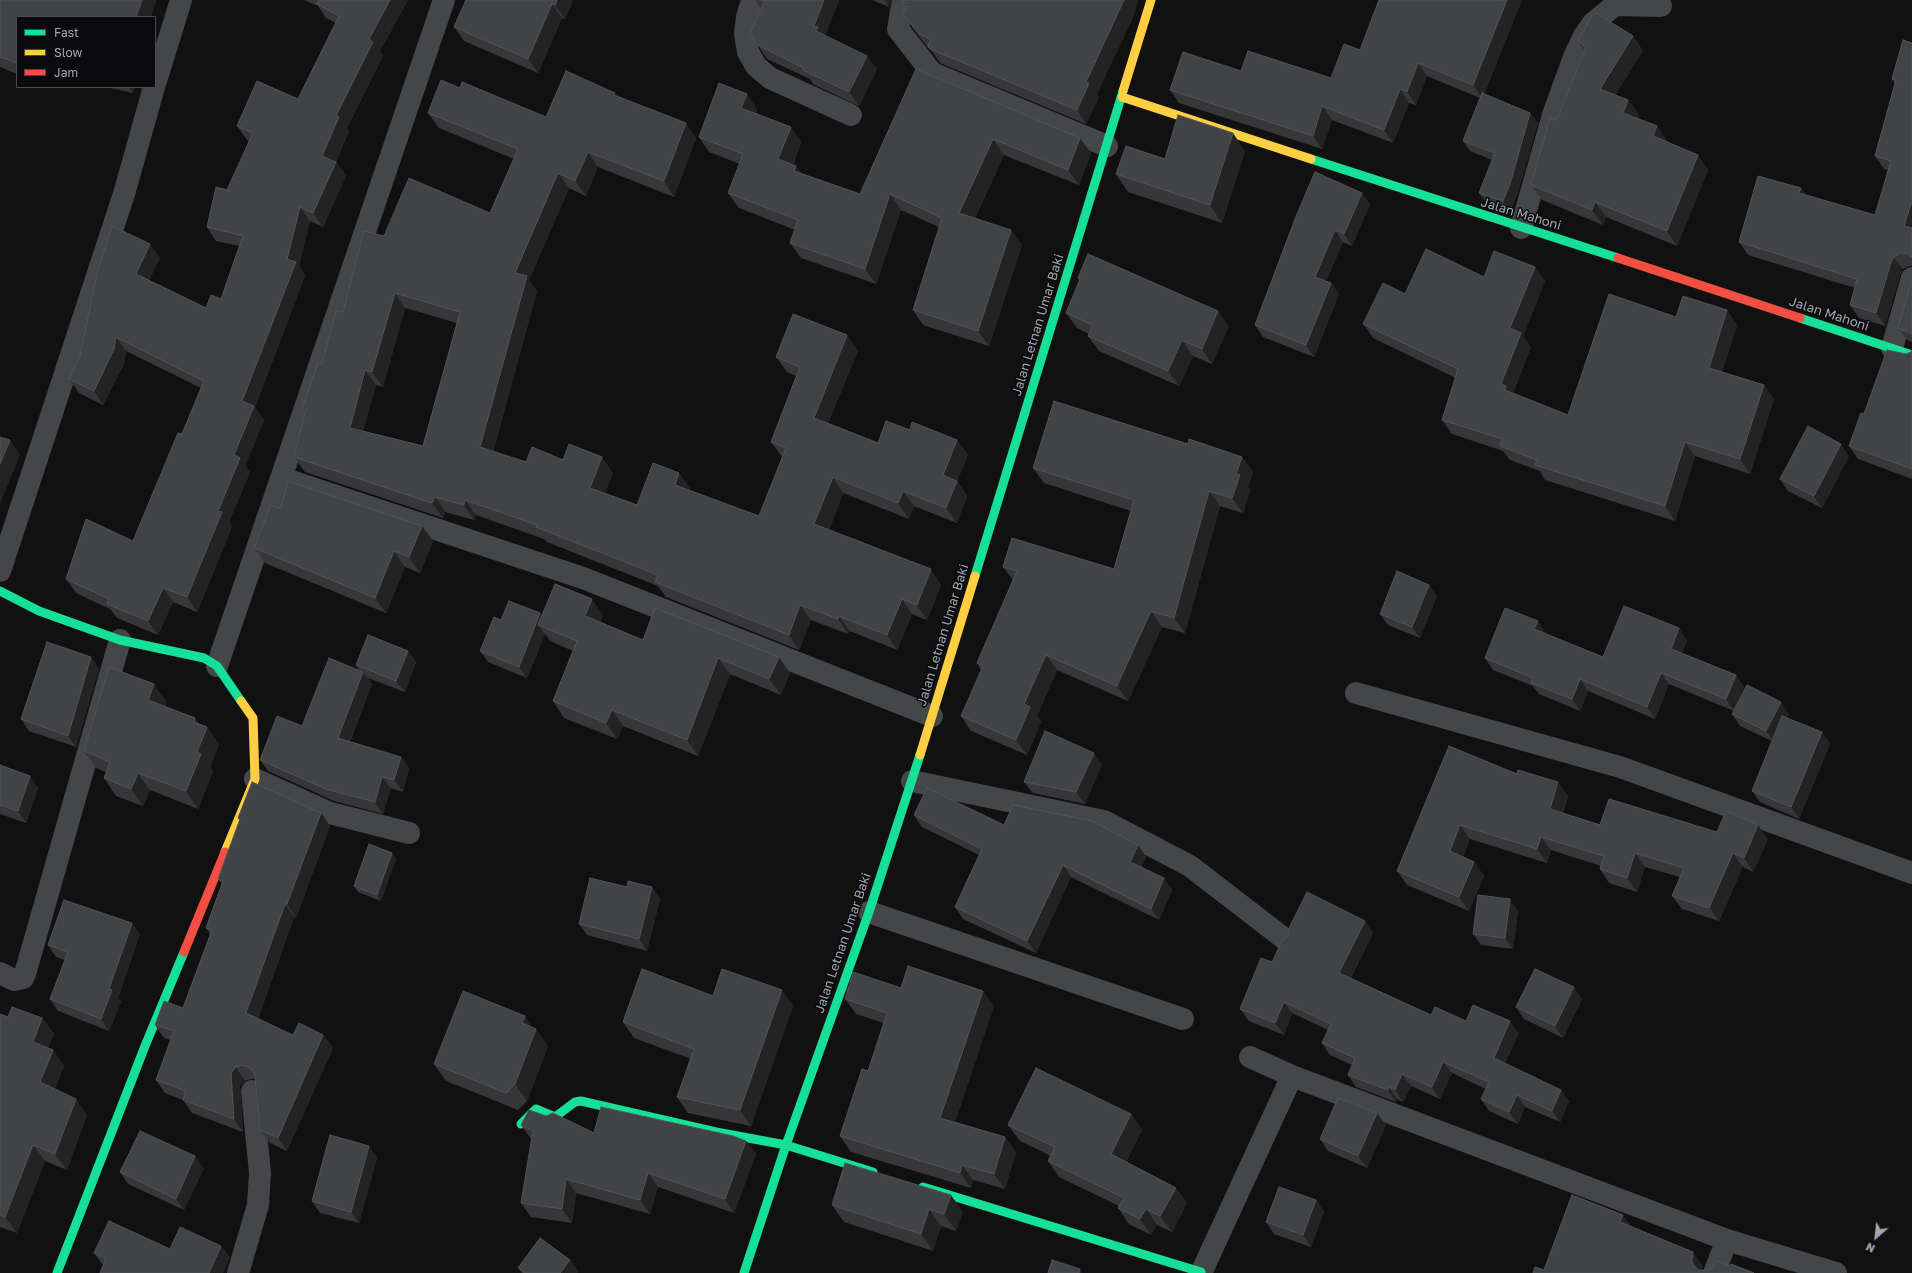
<!DOCTYPE html>
<html>
<head>
<meta charset="utf-8">
<style>
	body { margin:0 }
	#map { position:relative; width:1912px; height:1273px; overflow:hidden; background:#111; font-family:"Golos Text",sans-serif }
	canvas { display:block }
	.legend { position:absolute; left:16px; top:16px; width:140px; height:72px; box-sizing:border-box; background:#0b0b0d; border:1px solid #474950; margin:0; padding:5px 7px; list-style:none; font-size:12px; color:#a0a7b4 }
	.legend li { display:flex; align-items:center; gap:8px; height:20px }
	.legend b { width:20px; border:1px solid #474950 }
	.north { position:absolute; left:1856px; top:1217px; width:40px; height:40px; -webkit-text-stroke:3px #0b0b0d; paint-order:stroke; rotate:208deg; font-size:11px; font-weight:700; line-height:16px; text-align:center; color:#a0a7b4 }
	.north::after { content:''; display:block; margin:auto; width:14px; height:18px; background:#a0a7b4; clip-path:polygon(50% 0,100% 100%,50% 72%,0 100%) }
</style>
</head>
<body>
<div id="map">
<canvas width="1912" height="1273"></canvas>
<ul class="legend">
<li><b style="height:5px;background:#16e098"></b>Fast</li>
<li><b style="height:5px;background:#ffcf43"></b>Slow</li>
<li><b style="height:5px;background:#f24e42"></b>Jam</li>
</ul>
<div class="north">N</div>
</div>
<script>
const ctx = document.querySelector('canvas').getContext('2d');
ctx.lineJoin = 'round';
const poly = rows => new Path2D(rows.map(r => 'M' + r).join(''));
function strokePath(path, color, width, dash) { ctx.strokeStyle = color; ctx.lineWidth = width; ctx.lineCap = dash ? 'butt' : 'round'; ctx.setLineDash(dash || []); ctx.stroke(path); }
function paint(path, color) { ctx.fillStyle = color; ctx.fill(path, 'evenodd'); }
function drawText(font, color, halo, rows, align = 'center') {
  ctx.font = font + ' "Golos Text",sans-serif'; ctx.lineWidth = 3; ctx.setLineDash([]); ctx.textBaseline = 'middle'; ctx.strokeStyle = halo; ctx.fillStyle = color; for (const [text, x, y, turn = 0] of rows) {
    ctx.save(); ctx.translate(x, y); ctx.rotate((+turn || 0) * Math.PI / 180); ctx.textAlign = isNaN(turn) ? turn : align; if (halo) ctx.strokeText(text, 0, 0); ctx.fillText(text, 0, 0); ctx.restore();
  }
}
strokePath(poly([
	[752,0,747,17,745,34,748,52,756,66,770,78,851,115],
	[903,0,898,29,932,73,1107,146],
	[155,84,181,0],
	[1521,228,1553,115,1574,57,1584,36,1593,23,1615,5,1661,6],
	[1892,348,1912,278],
	[282,478,583,578,932,716],
	[0,571,124,194,154,87],
	[217,666,444,0],
	[1356,693,1620,767,1912,873],
	[255,779,330,813,409,833],
	[912,781,1104,821,1190,866,1286,940],
	[869,912,1183,1019],
	[0,973,14,980,23,978,25,974,120,640],
	[1250,1057,1292,1076,1727,1240,1836,1273],
	[238,1273,258,1205,260,1173,252,1091],
	[1201,1273,1292,1076],
	[1714,1273,1727,1240]
]), '#45464a', 22);
strokePath(poly([
	[1311,159,1618,258],
	[1800,318,1912,355],
	[975,576,1123,91],
	[0,591,39,611,120,640,204,658,217,666,241,701],
	[521,1124,536,1109,555,1117,575,1102,581,1101,716,1132,786,1145,873,1172],
	[923,1187,1201,1272],
	[57,1273,145,1046,184,952],
	[744,1273,786,1145,869,912,920,755]
]), '#16e098', 9);
strokePath(poly([
	[1123,91,1151,0],
	[1122,97,1311,159],
	[920,755,975,576],
	[225,852,255,779,253,718,241,701]
]), '#ffcf43', 9);
strokePath(poly([
	[1618,258,1800,318],
	[184,952,225,852]
]), '#f24e42', 9);
paint(poly([
	[0,0,156,0,151,17,17,17,17,74,0,67],
	[304,0,408,0,380,51,383,56,347,128,349,131,336,162,346,176,323,227,310,221,299,266,305,276,255,407,264,420,245,466,250,472,229,522,232,527,197,612,173,602,158,635,117,618,110,609,76,593,66,579,133,541,182,434,201,388,126,351,124,364,103,405,79,393,69,379,160,258,149,280,206,308,221,299,239,246,216,241,207,227,227,190,249,141,247,140,237,126,298,99,336,23,326,18,318,6],
	[466,0,573,0,565,19,562,18,538,73,464,41,454,27],
	[755,0,839,0,825,35,877,69,859,106,813,84,810,79,767,59,758,45,762,10],
	[872,0,891,0,889,7],
	[904,0,1138,0,1133,17,1097,94,1099,97,1086,124,940,63,930,48,928,48,913,28,903,14,907,6,903,2],
	[1379,0,1522,0,1484,94,1530,113,1538,123,1517,195,1510,211,1486,203,1479,193,1492,160,1470,151,1463,141,1480,98,1427,76,1416,105,1409,103,1393,143,1332,120,1322,149,1179,103,1170,90,1241,71,1331,78,1360,50],
	[1633,36,1643,51,1615,95,1628,100,1639,115,1638,118,1657,126,1667,141,1667,142,1708,170,1677,246,1606,217,1603,225,1542,200,1531,185,1584,51,1578,41],
	[1912,43,1912,266,1909,266,1903,269,1900,275,1885,326,1859,318,1850,305,1855,288,1748,255,1739,242,1801,188,1806,195,1875,215,1888,170,1884,169,1875,156,1895,84,1892,79],
	[916,69,1091,153,1079,185,1004,155,975,218,1022,245,989,346,923,325,913,310,939,227,901,210,876,284,801,258,790,243,795,230,739,208,728,193,740,164,709,152,699,137,757,109,756,113,801,142,793,165,796,166,802,174,860,194],
	[106,87,135,87,133,93],
	[460,88,546,117,617,97,696,138,674,197,598,167,586,196,569,188,529,280,537,291,493,452,526,462,563,460,613,473,605,493,637,505,690,488,689,490,759,516,782,457,771,442,796,376,787,372,776,357,858,351,828,423,878,443,910,430,957,440,968,455,957,481,967,496,957,523,914,506,909,519,843,493,829,530,941,585,927,620,912,614,897,650,850,631,848,634,811,620,799,650,666,597,658,586,547,542,544,539,476,515,474,520,445,512,443,518,305,472,294,457,306,413,302,408,322,364,343,312,384,236,490,213,514,159,439,128,428,113],
	[405,308,457,323,423,446,363,431,376,385,383,387],
	[1245,151,1222,223,1128,192,1116,174,1165,159],
	[1370,204,1352,246,1343,242,1326,281,1331,283,1339,294,1314,357,1263,337,1255,325,1297,214],
	[1535,267,1545,281,1523,336,1531,347,1513,393,1568,415,1676,317,1727,310,1737,325,1722,372,1764,385,1774,399,1750,474,1695,456,1675,521,1545,480,1540,471,1510,460,1503,451,1452,434,1442,420,1456,378,1373,338,1363,324,1405,294],
	[1078,278,1229,326,1212,364,1193,356,1179,386,1099,351,1088,336,1089,334,1077,328,1066,313,1080,281],
	[1912,280,1912,342,1907,340,1898,328],
	[1912,350,1912,479,1858,459,1849,446,1864,414,1906,354,1911,352],
	[1188,444,1242,457,1253,472,1248,487,1250,490,1243,513,1220,506,1185,633,1162,627,1128,701,1057,670,1037,716,1041,722,1027,755,971,731,961,716,981,670,977,663,1013,580,1003,567,1114,569,1131,511,1044,483,1033,468],
	[1849,456,1822,508,1788,491,1780,479],
	[281,509,433,541,420,573,405,567,386,613,265,563,254,548],
	[1437,596,1420,638,1388,625,1380,614],
	[540,613,542,616,603,615,600,622,643,640,790,673,781,695,730,674,698,756,623,726,617,739,564,718,553,701,573,651,550,641,545,634,527,678,488,662,480,651,501,620],
	[1546,633,1545,634,1603,657,1687,640,1682,653,1736,675,1744,687,1737,703,1789,714,1787,718,1822,732,1830,744,1799,819,1760,802,1752,791,1772,741,1740,726,1732,714,1734,711,1669,684,1655,719,1588,691,1580,711,1539,694,1533,686,1493,670,1485,658],
	[408,651,416,662,405,692,368,678,372,684,350,742,401,757,409,768,403,792,391,788,383,814,334,801,268,771,260,760,302,726,360,671,356,665],
	[91,657,99,669,76,747,29,731,21,719],
	[166,701,165,706,195,718,200,725,207,727,219,744,210,767,213,771,198,809,150,790,143,806,116,796,104,778,106,772,96,768,84,751],
	[1449,746,1568,796,1563,813,1600,825,1717,832,1768,839,1753,872,1743,867,1719,921,1682,909,1672,896,1680,877,1645,867,1637,892,1609,883,1600,869,1601,866,1551,850,1547,863,1470,839,1463,857,1474,862,1484,876,1469,911,1407,885,1397,871],
	[1102,764,1085,804,1033,793,1024,782],
	[0,765,30,776,38,788,26,823,0,814],
	[321,813,330,826,296,918,294,917,258,1019,293,1035,323,1035,333,1048,287,1151,270,1143,260,1130,255,1079,251,1079,245,1081,240,1086,243,1132,192,1113,183,1100,165,1093,156,1080,171,1040,164,1038,155,1025,183,1008,210,934,206,928,222,884,218,879,240,821,238,818],
	[914,815,1004,825,1146,857,1141,867,1164,878,1172,890,1159,920,1071,877,1036,953,963,919,955,907,979,855,922,827],
	[392,853,396,859,381,901,358,892,354,886],
	[627,887,652,887,660,899,647,951,587,935,579,924],
	[1518,911,1513,949,1481,945,1473,934],
	[1373,933,1351,978,1431,1015,1466,1021,1519,1033,1505,1063,1561,1090,1569,1101,1560,1122,1525,1107,1518,1124,1489,1111,1481,1099,1486,1089,1452,1073,1440,1099,1411,1086,1403,1102,1397,1099,1396,1102,1356,1087,1348,1075,1352,1065,1330,1055,1322,1043,1328,1030,1292,1013,1284,1035,1249,1021,1240,1009,1272,962],
	[140,934,118,998,121,1002,109,1031,58,1011,50,999,65,960,56,957,48,945],
	[901,988,994,1006,955,1122,1005,1137,1016,1152,1005,1189,973,1180,971,1188,851,1152,840,1136,868,1071,884,1023,856,1014,845,999],
	[713,996,793,1006,751,1126,688,1113,677,1097,691,1059,634,1038,623,1022],
	[1582,999,1563,1038,1524,1019,1516,1007],
	[0,1014,8,1017,42,1018,54,1034,48,1048,53,1050,64,1066,55,1089,87,1115,67,1170,45,1161,17,1233,0,1227],
	[548,1046,527,1101,518,1110,446,1081,434,1064],
	[1377,1113,1386,1125,1367,1168,1328,1151,1320,1139],
	[1131,1114,1142,1130,1126,1162,1176,1188,1187,1203,1172,1232,1157,1225,1151,1235,1129,1224,1118,1208,1119,1206,1059,1177,1048,1161,1051,1156,1020,1141,1008,1125],
	[521,1125,594,1133,746,1141,756,1154,734,1213,658,1187,650,1214,576,1193,572,1223,531,1217,521,1203,531,1139],
	[377,1158,359,1223,320,1213,312,1201],
	[845,1163,963,1212,956,1231,941,1226,933,1251,844,1222,832,1205],
	[204,1168,184,1210,128,1184,120,1172],
	[1316,1200,1324,1212,1311,1247,1274,1234,1266,1222],
	[221,1246,230,1258,103,1265,94,1253],
	[570,1260,578,1271,577,1273,522,1273,518,1268]
]), '#37373a');
paint(poly([
	[142,0,156,0,151,17,136,17],
	[390,0,408,0,380,51,383,56,347,128,349,131,332,170,322,156,336,116,369,39],
	[557,0,573,0,565,19,555,5],
	[824,0,839,0,825,37,816,31,814,26],
	[885,0,891,0,889,7],
	[1124,0,1138,0,1133,17,1097,94,1099,97,1086,124,1077,110,1086,82],
	[1507,0,1522,0,1482,98,1473,85],
	[552,4,562,18,538,73,528,59],
	[1633,36,1643,51,1610,104,1600,89],
	[867,56,877,69,859,106,849,92],
	[1418,63,1427,76,1416,105,1407,92],
	[129,87,135,87,133,93],
	[1400,89,1409,103,1393,143,1384,130],
	[747,94,757,109,752,123,741,108],
	[1628,100,1639,115,1634,128,1623,113],
	[1322,106,1332,120,1322,149,1313,136],
	[1530,113,1538,123,1517,195,1510,211,1503,201],
	[686,123,696,138,674,197,664,181],
	[1657,126,1667,141,1663,151,1653,136],
	[791,127,801,142,789,174,778,159],
	[1233,133,1245,151,1222,223,1210,205],
	[1080,138,1091,153,1079,185,1068,170],
	[993,139,1004,155,970,228,959,213],
	[588,152,598,167,586,196,575,181],
	[1698,155,1708,170,1677,246,1667,231],
	[336,162,346,176,323,227,313,213],
	[796,166,807,181,794,171],
	[558,173,569,188,529,280,537,291,490,462,480,447,515,273],
	[1801,188,1810,201,1799,193],
	[1362,193,1370,204,1352,246,1344,234],
	[890,194,901,210,876,284,865,269],
	[1912,201,1912,237,1904,226],
	[1595,202,1606,217,1603,225,1592,210],
	[300,207,310,221,299,266,305,276,255,407,264,420,245,466,250,472,229,522,232,527,197,612,187,597,218,511,234,455,242,401,287,259],
	[1011,230,1022,245,989,346,978,331],
	[1335,230,1343,242,1323,288,1315,277],
	[150,244,160,258,145,288,136,274],
	[1894,257,1903,269,1900,275,1885,326,1876,313,1891,262],
	[1535,267,1545,281,1523,336,1531,347,1512,395,1515,404,1501,384,1510,328],
	[1331,283,1339,294,1314,357,1306,345],
	[395,293,405,308,383,387,372,372],
	[1727,310,1737,325,1719,382,1709,368],
	[1218,311,1229,326,1212,364,1202,349],
	[847,335,858,351,824,433,814,418],
	[116,337,126,351,124,364,103,405,94,391],
	[1182,340,1193,356,1179,386,1168,371],
	[365,370,376,385,360,443,350,428],
	[1764,385,1774,399,1750,474,1740,459],
	[10,440,20,455,0,504,0,464],
	[957,440,968,455,957,481,967,496,957,523,946,508,943,475],
	[1685,442,1695,456,1675,521,1665,506],
	[1841,444,1849,456,1822,508,1814,496],
	[602,457,613,473,601,503,590,488],
	[1242,457,1253,472,1248,487,1250,490,1243,513,1232,498,1236,474],
	[679,473,690,488,686,500,675,485],
	[833,477,843,493,825,539,814,524],
	[903,491,914,506,909,519,898,503],
	[1209,491,1220,506,1185,633,1174,618],
	[435,497,445,512,443,518,432,503],
	[465,500,476,515,474,520,464,505],
	[422,526,433,541,420,573,409,557],
	[394,551,405,567,386,613,375,598],
	[931,569,941,585,927,620,917,605],
	[1429,585,1437,596,1420,638,1412,627],
	[163,588,173,602,158,635,148,621],
	[592,599,603,615,596,632,585,616],
	[902,599,912,614,897,650,887,635],
	[800,605,811,620,799,650,789,635],
	[1151,611,1162,627,1128,701,1117,686],
	[540,613,549,625,538,625,545,634,527,678,519,667],
	[839,616,850,631,848,634,838,619],
	[1538,621,1546,633,1542,641,1534,629],
	[1679,628,1687,640,1679,660,1671,649],
	[408,651,416,662,405,692,396,681],
	[1046,655,1057,670,1037,716,1041,722,1027,755,1016,740,1024,704],
	[91,657,99,669,76,747,68,736],
	[779,657,790,673,781,695,769,679],
	[718,658,730,674,698,756,687,740],
	[363,672,372,684,346,750,338,738],
	[1661,673,1669,684,1655,719,1647,707],
	[1736,675,1744,687,1734,711,1726,699],
	[1580,679,1588,691,1580,711,1572,699],
	[154,684,166,701,160,717,148,700],
	[1781,702,1789,714,1775,743,1766,731],
	[612,710,623,726,617,739,606,723],
	[195,718,205,732,207,727,219,744,210,767,213,771,198,809,186,791,197,752,194,722],
	[1822,732,1830,744,1799,819,1791,807],
	[1094,753,1102,764,1085,804,1076,792],
	[401,757,409,768,403,792,394,780],
	[138,773,150,790,143,806,131,789],
	[30,776,38,788,26,823,18,811],
	[382,777,391,788,383,814,375,802],
	[1558,782,1568,796,1560,822,1550,809],
	[321,813,330,826,296,918,287,904],
	[1460,825,1470,839,1459,865,1450,851],
	[1758,825,1768,839,1753,872,1744,858],
	[1541,837,1551,850,1547,863,1537,849],
	[1138,845,1146,857,1138,874,1130,862],
	[392,853,396,859,381,901,377,895],
	[1635,853,1645,867,1637,892,1627,878],
	[1733,853,1743,867,1719,921,1709,908],
	[1474,862,1484,876,1469,911,1459,897],
	[1063,865,1071,877,1036,953,1027,941],
	[1164,878,1172,890,1159,920,1151,909],
	[652,887,660,899,647,951,639,939],
	[1510,899,1518,911,1513,949,1505,938],
	[285,904,294,917,255,1026,246,1013],
	[1365,921,1373,933,1347,985,1339,973],
	[132,923,140,934,118,998,121,1002,109,1031,101,1019,109,989],
	[1574,987,1582,999,1563,1038,1555,1026],
	[782,990,793,1006,751,1126,740,1110],
	[983,991,994,1006,951,1133,940,1118],
	[1284,1002,1292,1013,1284,1035,1275,1023],
	[525,1016,535,1031,536,1029,548,1046,527,1101,515,1084,522,1023],
	[42,1018,54,1034,44,1059,33,1042],
	[1510,1021,1519,1033,1502,1070,1494,1058],
	[323,1035,333,1048,287,1151,278,1138],
	[53,1050,64,1066,51,1098,40,1082],
	[1443,1062,1452,1073,1440,1099,1432,1087],
	[236,1067,245,1081,240,1086,243,1132,234,1119,231,1073],
	[1402,1074,1411,1086,1403,1102,1395,1090],
	[1389,1087,1397,1099,1396,1102,1388,1090],
	[1561,1090,1569,1101,1560,1122,1552,1111],
	[1517,1095,1525,1107,1518,1124,1509,1112],
	[76,1099,87,1115,67,1170,55,1154],
	[1377,1113,1386,1125,1367,1168,1358,1156],
	[1131,1114,1142,1130,1122,1170,1111,1154],
	[1005,1137,1016,1152,1005,1189,994,1174],
	[746,1141,756,1154,734,1213,725,1199],
	[33,1145,45,1161,17,1233,5,1217],
	[369,1146,377,1158,359,1223,351,1212],
	[195,1156,204,1168,184,1210,176,1199],
	[962,1165,973,1180,971,1188,960,1173],
	[648,1173,658,1187,650,1214,640,1200],
	[566,1179,576,1193,572,1223,562,1209],
	[1176,1188,1187,1203,1172,1232,1160,1216],
	[951,1195,963,1212,956,1231,944,1214],
	[1316,1200,1324,1212,1311,1247,1303,1235],
	[929,1209,941,1226,933,1251,921,1234],
	[1146,1209,1157,1225,1151,1235,1140,1219],
	[1623,1215,1633,1229,1620,1222],
	[221,1246,230,1258,223,1273,209,1273],
	[1693,1252,1703,1266,1702,1273,1694,1266,1692,1261],
	[570,1260,578,1271,577,1273,560,1273],
	[1080,1269,1082,1273,1079,1273]
]), '#232324');
const building = poly([
	[0,0,142,0,136,17,17,17,17,63,0,57,0,0],
	[319,0,390,0,369,39,373,42,336,116,339,117,322,156,336,162,313,213,300,207,287,259,296,262,242,401,254,406,234,455,240,458,218,511,222,512,187,597,163,588,148,621,107,604,109,599,66,579,86,519,133,541,178,433,182,434,204,381,116,337,114,349,94,391,69,379,80,356,98,269,112,226,150,244,136,274,206,308,211,295,221,299,243,236,207,227,216,187,227,190,253,133,237,126,257,81,298,99,339,16,317,4,319,0],
	[466,0,557,0,555,5,552,4,528,59,454,27,466,0],
	[761,0,824,0,814,26,818,27,816,31,867,56,849,92,803,70,804,68,758,45,750,34,765,1,761,0],
	[904,0,1124,0,1086,82,1089,83,1077,110,930,49,928,46,931,39,919,34,903,14,908,4,903,2,904,0],
	[1379,0,1507,0,1473,85,1418,63,1407,92,1400,89,1384,130,1322,106,1313,136,1170,90,1183,52,1241,71,1248,51,1331,78,1344,44,1360,50,1379,0],
	[1596,13,1633,36,1600,89,1628,100,1623,113,1657,126,1653,136,1698,155,1667,231,1595,202,1592,210,1531,185,1550,118,1557,120,1586,47,1578,41,1592,16,1596,13],
	[1903,40,1912,43,1912,201,1904,226,1912,228,1912,257,1906,253,1900,253,1894,257,1891,262,1876,313,1850,305,1857,279,1739,242,1758,176,1801,188,1799,193,1875,215,1891,161,1875,156,1896,80,1892,79,1903,40],
	[916,69,1080,138,1068,170,993,139,959,213,1011,230,978,331,913,310,942,218,890,194,865,269,790,243,798,220,728,193,743,154,699,137,719,83,747,94,741,108,791,127,778,159,796,166,794,171,860,194,916,69],
	[566,71,615,93,614,95,686,123,664,181,588,152,575,181,558,173,515,273,527,276,480,447,526,462,532,447,563,460,569,444,602,457,590,488,637,505,653,463,679,473,675,485,759,516,786,448,771,442,800,367,776,357,793,314,847,335,814,418,878,443,886,421,910,430,912,422,957,440,943,475,957,481,946,508,903,491,898,503,833,477,814,524,931,569,917,605,902,599,887,635,839,616,838,619,800,605,789,635,655,582,658,575,536,527,537,525,465,500,464,505,435,497,432,503,294,457,306,409,302,408,318,363,322,364,336,311,343,312,364,231,384,236,409,178,490,213,518,149,428,113,441,80,460,88,462,82,546,117,566,71],
	[395,293,460,312,423,446,350,428,365,370,372,372,395,293],
	[1482,93,1530,113,1510,184,1503,201,1479,193,1495,153,1463,141,1482,93],
	[1178,115,1233,133,1210,205,1116,174,1126,146,1165,159,1178,115],
	[1315,172,1362,193,1344,234,1335,230,1315,277,1331,283,1306,345,1255,325,1297,214,1315,172],
	[1426,249,1484,277,1494,251,1535,267,1510,328,1521,333,1501,384,1506,386,1505,390,1568,415,1609,294,1676,317,1683,296,1727,310,1709,368,1764,385,1740,459,1685,442,1665,506,1535,465,1537,460,1500,446,1502,439,1442,420,1458,369,1363,324,1383,283,1405,294,1426,249],
	[1088,254,1218,311,1202,349,1182,340,1168,371,1088,336,1093,325,1066,313,1080,279,1078,278,1088,254],
	[1912,280,1912,334,1898,328,1912,280],
	[1887,350,1906,354,1911,352,1912,350,1912,469,1849,446,1861,413,1864,414,1887,350],
	[1054,401,1188,444,1189,439,1242,457,1236,474,1240,475,1232,498,1209,491,1174,618,1151,611,1117,686,1046,655,1024,704,1030,707,1016,740,961,716,983,666,977,663,1017,571,1003,567,1012,538,1114,569,1134,500,1033,468,1054,401],
	[1808,426,1841,444,1814,496,1780,479,1808,426],
	[0,437,10,440,0,464,0,437],
	[288,481,422,526,409,557,394,551,375,598,254,548,271,505,281,509,288,481],
	[1397,571,1429,585,1412,627,1380,614,1397,571],
	[555,584,592,599,585,616,643,640,655,608,779,657,769,679,718,658,687,740,612,710,606,723,553,701,577,641,538,625,555,584],
	[509,601,540,613,519,667,480,651,494,617,501,620,509,601],
	[1624,606,1679,628,1671,649,1736,675,1726,699,1661,673,1647,707,1580,679,1572,699,1531,683,1533,678,1485,658,1505,608,1538,621,1534,629,1603,657,1624,606],
	[368,635,408,651,396,681,356,665,368,635],
	[47,642,91,657,68,736,21,719,47,642],
	[329,658,363,672,338,738,401,757,394,780,382,777,375,802,326,789,260,760,277,716,302,726,329,658],
	[109,667,154,684,148,700,195,718,194,722,207,727,197,752,201,754,186,791,138,773,131,789,104,778,110,762,84,751,109,667],
	[1747,685,1781,702,1766,731,1732,714,1747,685],
	[1782,716,1822,732,1791,807,1752,791,1782,716],
	[1045,731,1094,753,1076,792,1024,782,1045,731],
	[1449,746,1517,774,1518,770,1558,782,1550,809,1600,825,1609,799,1717,832,1726,811,1758,825,1744,858,1733,853,1709,908,1672,896,1684,868,1635,853,1627,878,1600,869,1604,856,1541,837,1537,849,1460,825,1450,851,1474,862,1459,897,1397,871,1449,746],
	[0,765,30,776,18,811,0,805,0,765],
	[252,782,321,813,287,904,285,904,246,1013,293,1035,299,1023,323,1035,278,1138,260,1130,255,1077,253,1071,248,1067,242,1065,236,1067,231,1073,234,1119,183,1100,186,1091,156,1080,174,1031,155,1025,164,1001,183,1008,212,930,206,928,223,881,218,879,240,819,238,818,252,782],
	[927,788,1004,825,1013,805,1092,821,1138,845,1130,862,1164,878,1151,909,1063,865,1027,941,955,907,982,849,914,815,927,788],
	[369,844,392,853,377,895,354,886,369,844],
	[590,878,627,887,628,881,652,887,639,939,579,924,590,878],
	[1307,892,1365,921,1339,973,1431,1015,1435,1007,1466,1021,1473,1005,1510,1021,1494,1058,1561,1090,1552,1111,1517,1095,1509,1112,1481,1099,1489,1082,1443,1062,1432,1087,1402,1074,1395,1090,1389,1087,1388,1090,1348,1075,1355,1058,1322,1043,1331,1024,1284,1002,1275,1023,1240,1009,1261,958,1272,962,1283,939,1288,936,1290,926,1307,892],
	[1478,895,1510,899,1505,938,1473,934,1478,895],
	[64,900,132,923,109,989,112,990,101,1019,50,999,68,952,48,945,64,900],
	[908,966,983,991,940,1118,1005,1137,994,1174,962,1165,960,1173,840,1136,862,1069,868,1071,887,1013,845,999,853,972,901,988,908,966],
	[642,969,713,996,722,969,782,990,740,1110,677,1097,694,1049,623,1022,642,969],
	[1535,969,1574,987,1555,1026,1516,1007,1535,969],
	[463,991,525,1016,522,1023,536,1029,515,1084,506,1093,434,1064,463,991],
	[12,1007,42,1018,33,1042,53,1050,40,1082,76,1099,55,1154,33,1145,5,1217,0,1215,0,1014,8,1017,12,1007],
	[1036,1068,1131,1114,1111,1154,1176,1188,1160,1216,1146,1209,1140,1219,1118,1208,1124,1198,1048,1161,1055,1147,1008,1125,1036,1068],
	[1338,1098,1377,1113,1358,1156,1320,1139,1338,1098],
	[601,1107,733,1136,746,1141,725,1199,648,1173,640,1200,566,1179,562,1209,521,1203,533,1131,521,1125,529,1110,546,1116,553,1113,594,1133,601,1107],
	[140,1131,195,1156,176,1199,120,1172,140,1131],
	[330,1135,369,1146,351,1212,312,1201,330,1135],
	[845,1163,951,1195,944,1214,929,1209,921,1234,832,1205,845,1163],
	[1279,1187,1316,1200,1303,1235,1266,1222,1279,1187],
	[1572,1195,1623,1215,1620,1222,1693,1252,1692,1261,1694,1266,1699,1270,1706,1271,1711,1269,1717,1261,1730,1266,1731,1264,1754,1273,1533,1273,1535,1267,1544,1270,1572,1195],
	[109,1221,170,1249,180,1227,221,1246,209,1273,100,1273,106,1259,94,1253,109,1221],
	[540,1238,570,1260,560,1273,525,1273,518,1268,540,1238],
	[1052,1260,1080,1269,1079,1273,1048,1273,1052,1260]
]);
paint(building, '#424347');
strokePath(building, '#515358', 1);
drawText('13px', '#a0a7b4', '#0b0b0d', [
	["Jalan Mahoni",1521,214,17],
	["Jalan Mahoni",1829,314,18],
	["Jalan Letnan Umar Baki",1038,325,-73],
	["Jalan Letnan Umar Baki",943,635,-73],
	["Jalan Letnan Umar Baki",843,943,-71]
]);
</script>
</body>
</html>
